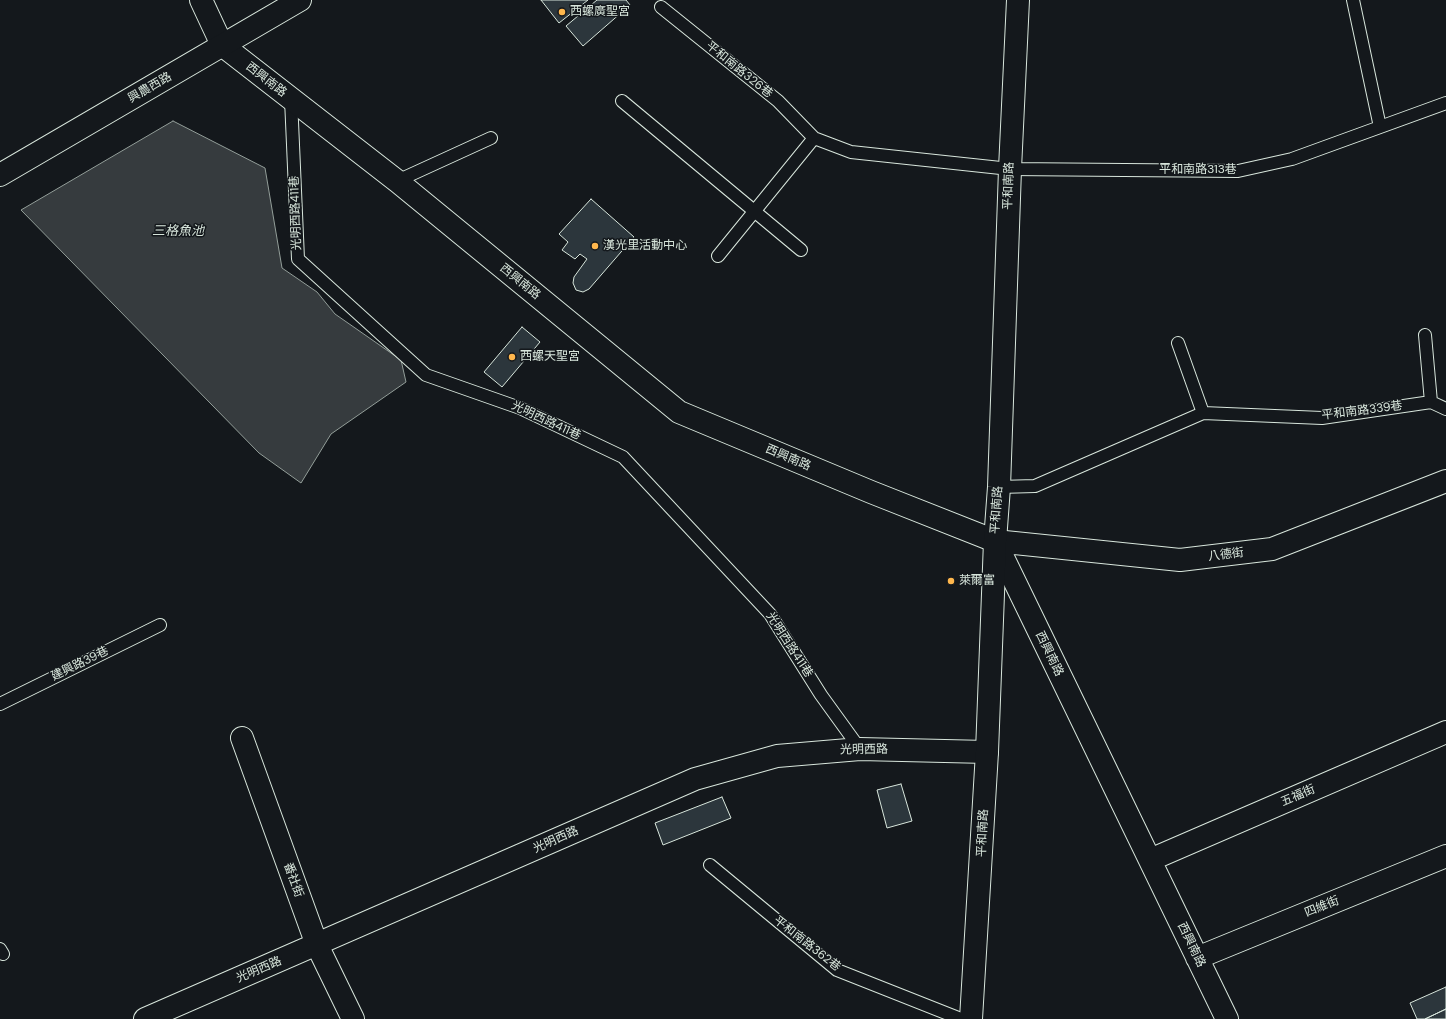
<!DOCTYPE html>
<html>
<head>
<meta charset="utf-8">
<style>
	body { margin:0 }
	canvas { display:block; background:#14181c }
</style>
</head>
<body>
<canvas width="1446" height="1019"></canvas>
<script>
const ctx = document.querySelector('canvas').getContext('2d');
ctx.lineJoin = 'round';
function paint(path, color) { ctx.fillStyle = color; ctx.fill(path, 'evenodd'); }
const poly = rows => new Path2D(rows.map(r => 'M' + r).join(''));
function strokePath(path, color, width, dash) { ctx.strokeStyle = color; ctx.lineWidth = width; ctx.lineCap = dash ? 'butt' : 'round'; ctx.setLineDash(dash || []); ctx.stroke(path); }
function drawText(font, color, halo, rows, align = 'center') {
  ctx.font = font + ' "DM Sans","Noto Sans TC",sans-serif'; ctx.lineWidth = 3; ctx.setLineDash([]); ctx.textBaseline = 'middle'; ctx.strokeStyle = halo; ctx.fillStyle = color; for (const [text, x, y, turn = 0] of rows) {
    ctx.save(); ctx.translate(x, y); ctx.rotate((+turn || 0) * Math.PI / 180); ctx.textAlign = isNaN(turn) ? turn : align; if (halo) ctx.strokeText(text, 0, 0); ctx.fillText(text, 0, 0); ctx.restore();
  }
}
const water = poly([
	[173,121,265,168,282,268,317,292,335,314,401,360,406,382,331,434,301,483,259,453,21,210,173,121]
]);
paint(water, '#363b3e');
strokePath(water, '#939e99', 1);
const building = poly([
	[541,0,588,0,559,23,541,0],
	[597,0,626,0,630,5,583,46,566,26,597,0],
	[591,199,634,237,589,289,583,292,576,290,573,283,574,277,587,259,580,254,575,259,562,250,568,242,559,234,591,199],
	[522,327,540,342,502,387,484,372,522,327],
	[901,784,912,821,887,828,877,790,901,784],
	[722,797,731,818,663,845,655,823,722,797],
	[1446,987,1446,1009,1425,1019,1417,1019,1410,1003,1446,987],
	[1446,1009,1446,1019,1425,1019,1446,1009]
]);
paint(building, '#2c363c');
strokePath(building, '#d8e6dc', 1);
const service = poly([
	[1353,0,1380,127],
	[661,7,778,101,814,138,851,152,1010,169,1238,171,1292,159,1446,103],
	[291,99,298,259,426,375,520,408,623,457,770,614,821,695,860,749],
	[622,101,801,250],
	[397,181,491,138],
	[718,256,814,138],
	[1425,335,1431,402],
	[1178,343,1203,413,1322,418,1431,402,1446,409],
	[999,487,1035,486,1203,413],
	[0,704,160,625],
	[710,865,837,970,961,1019],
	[0,949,3,954]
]);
const minor = poly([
	[201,0,222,45,397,181,679,412,871,492,995,541,1227,1019],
	[995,541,1180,560,1272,549,1446,481],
	[242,738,317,945,353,1019],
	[1150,860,1446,732],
	[1197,958,1446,856],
	[145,1019,695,779,777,756,860,749,987,752]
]);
const secondary = poly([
	[0,175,300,0],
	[971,1019,987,752,995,541,999,487,1010,169,1018,0]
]);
strokePath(service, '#d8e6dc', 14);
strokePath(minor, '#d8e6dc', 24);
strokePath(secondary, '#d8e6dc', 24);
strokePath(service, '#14181c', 12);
strokePath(minor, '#14181c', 22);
strokePath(secondary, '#14181c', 22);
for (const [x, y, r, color] of [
	[562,12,4,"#ffb74d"],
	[595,246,4,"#ffb74d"],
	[512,357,4,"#ffb74d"],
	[951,581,4,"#ffb74d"]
]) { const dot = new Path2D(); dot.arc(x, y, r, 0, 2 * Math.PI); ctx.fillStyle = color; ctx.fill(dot); strokePath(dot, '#14181c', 1.5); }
drawText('12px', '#d8e6dc', '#14181c', [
	["西螺廣聖宮",570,12],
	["漢光里活動中心",603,246],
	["西螺天聖宮",520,357],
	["萊爾富",959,581]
], 'left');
drawText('12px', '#d8e6dc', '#14181c', [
	["平和南路326巷",739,70,39],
	["西興南路",266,80,38],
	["興農西路",150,88,-30],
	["平和南路313巷",1198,170],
	["平和南路",1009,186,-88],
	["光明西路411巷",296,213,-92],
	["西興南路",520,282,39],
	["平和南路339巷",1362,411,-7],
	["光明西路411巷",546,421,25],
	["西興南路",788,458,23],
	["平和南路",997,510,-86],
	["八德街",1226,555,-7],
	["光明西路411巷",789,645,57],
	["西興南路",1049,654,64],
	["建興路39巷",80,664,-26],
	["光明西路",864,750,-1],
	["五福街",1298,796,-23],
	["平和南路",983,833,-87],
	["光明西路",556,840,-24],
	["番社街",293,880,70],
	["四維街",1322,907,-22],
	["平和南路362巷",807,944,38],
	["西興南路",1191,945,64],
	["光明西路",259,970,-23]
]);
drawText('italic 13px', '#d8e6dc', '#14181c', [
	["三格魚池",178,232]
]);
</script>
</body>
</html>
